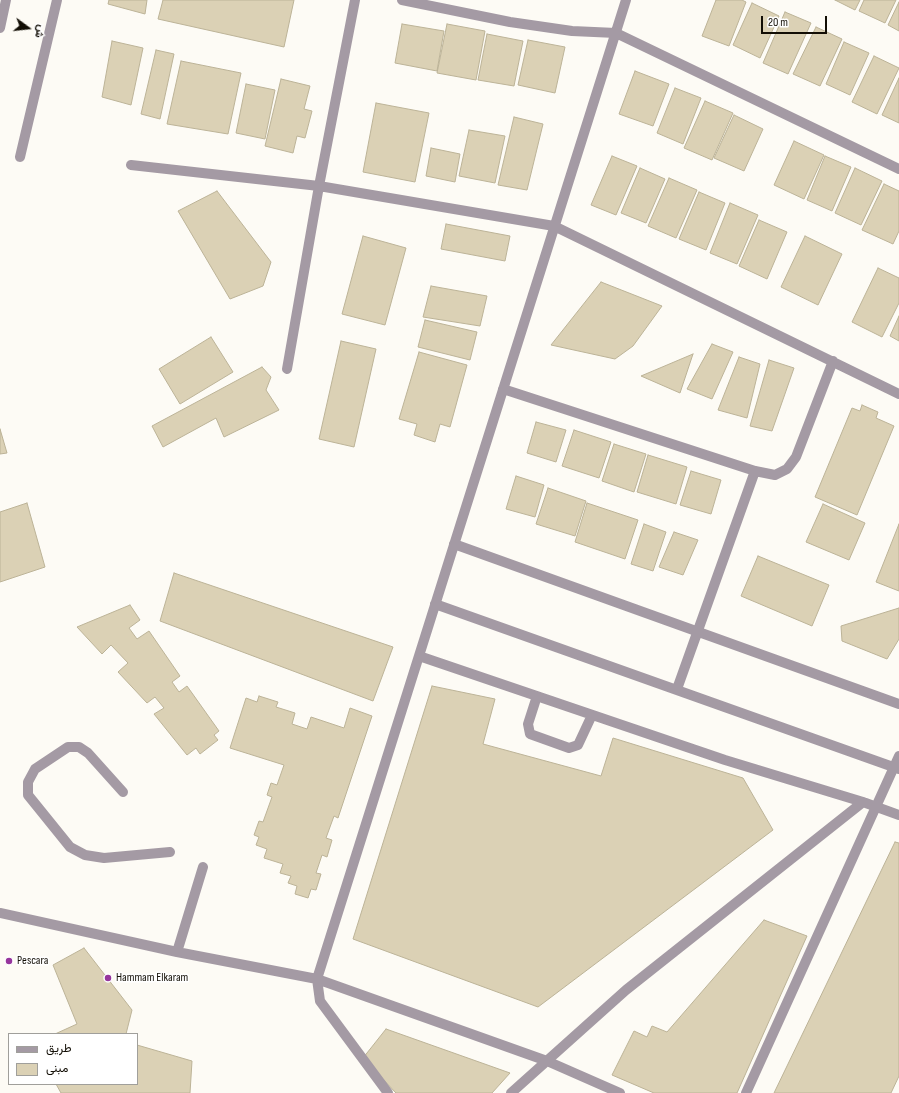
<!DOCTYPE html>
<html>
<head>
<meta charset="utf-8">
<style>
	body { margin:0 }
	#map { position:relative; width:899px; height:1093px; overflow:hidden; background:#fdfbf5; font-family:"Sofia Sans Condensed",Vazirmatn,sans-serif }
	canvas { display:block }
	.legend { position:absolute; left:8px; top:1033px; width:130px; height:52px; box-sizing:border-box; background:#fff; border:1px solid #a09f9b; margin:0; padding:5px 7px; list-style:none; font-size:12px; color:#120e05 }
	.legend li { display:flex; align-items:center; gap:8px; height:20px }
	.legend b { width:20px; border:1px solid #a09f9b }
	.north { position:absolute; left:8px; top:8px; width:40px; height:40px; -webkit-text-stroke:3px #fff; paint-order:stroke; rotate:105deg; font-size:11px; font-weight:700; line-height:16px; text-align:center; color:#120e05 }
	.north::after { content:''; display:block; margin:auto; width:14px; height:18px; background:#120e05; clip-path:polygon(50% 0,100% 100%,50% 72%,0 100%) }
	.scale { position:absolute; left:761px; top:16px; width:66px; height:18px; box-sizing:border-box; border:2px solid #120e05; border-top:0; padding-left:5px; font-size:12px; line-height:14px; white-space:nowrap; color:#120e05; -webkit-text-stroke:3px #fff; paint-order:stroke }
</style>
</head>
<body>
<div id="map">
<canvas width="899" height="1093"></canvas>
<ul class="legend">
<li><b style="height:5px;background:#a49aa4"></b>طريق</li>
<li><b style="height:11px;background:#dbd1b5"></b>مبنى</li>
</ul>
<div class="north">ش</div>
<div class="scale">20 m</div>
</div>
<script>
const ctx = document.querySelector('canvas').getContext('2d');
ctx.lineJoin = 'round';
function paint(path, color) { ctx.fillStyle = color; ctx.fill(path, 'evenodd'); }
const poly = rows => new Path2D(rows.map(r => 'M' + r).join(''));
function strokePath(path, color, width, dash) { ctx.strokeStyle = color; ctx.lineWidth = width; ctx.lineCap = dash ? 'butt' : 'round'; ctx.setLineDash(dash || []); ctx.stroke(path); }
function drawText(font, color, halo, rows, align = 'center') {
  ctx.font = font + ' "Sofia Sans Condensed",sans-serif'; ctx.lineWidth = 3; ctx.setLineDash([]); ctx.textBaseline = 'middle'; ctx.strokeStyle = halo; ctx.fillStyle = color; for (const [text, x, y, turn = 0] of rows) {
    ctx.save(); ctx.translate(x, y); ctx.rotate((+turn || 0) * Math.PI / 180); ctx.textAlign = isNaN(turn) ? turn : align; if (halo) ctx.strokeText(text, 0, 0); ctx.fillText(text, 0, 0); ctx.restore();
  }
}
const building = poly([
	[109,0,147,0,145,14,108,4,109,0],
	[163,0,294,0,284,47,158,19,163,0],
	[716,0,742,0,746,2,729,46,702,36,716,0],
	[835,0,860,0,855,10,835,0],
	[864,0,896,0,885,23,859,11,864,0],
	[899,2,899,31,888,25,899,2],
	[752,3,779,16,760,58,733,45,752,3],
	[785,12,811,23,788,74,763,63,785,12],
	[402,24,444,31,437,71,395,63,402,24],
	[447,24,485,31,476,80,437,73,447,24],
	[816,27,842,39,820,86,793,74,816,27],
	[487,34,523,41,514,86,478,80,487,34],
	[528,40,565,47,555,93,518,85,528,40],
	[112,41,143,48,131,105,102,97,112,41],
	[844,42,869,53,850,95,826,84,844,42],
	[156,50,174,54,160,119,141,114,156,50],
	[874,56,899,68,877,114,852,102,874,56],
	[181,61,241,73,228,134,167,124,181,61],
	[635,71,669,84,653,126,619,114,635,71],
	[899,78,899,123,882,115,899,78],
	[281,79,310,86,304,109,312,111,305,138,297,136,293,153,265,146,281,79],
	[246,84,275,90,265,139,236,133,246,84],
	[675,88,701,98,683,144,657,133,675,88],
	[705,101,733,113,712,160,684,148,705,101],
	[376,103,429,113,415,182,363,172,376,103],
	[734,115,763,129,744,171,714,158,734,115],
	[514,117,543,124,527,190,498,185,514,117],
	[469,130,505,136,495,183,459,176,469,130],
	[794,141,824,155,804,199,774,185,794,141],
	[431,148,460,154,455,182,426,176,431,148],
	[612,156,637,166,616,215,591,205,612,156],
	[825,156,851,167,832,211,807,200,825,156],
	[640,168,665,179,646,223,621,213,640,168],
	[855,168,882,181,861,225,835,213,855,168],
	[669,178,697,190,676,238,648,226,669,178],
	[884,184,899,191,899,231,893,244,862,230,884,184],
	[217,191,271,262,263,286,230,299,178,211,217,191],
	[699,192,725,203,706,250,679,239,699,192],
	[730,203,758,215,737,264,710,253,730,203],
	[759,220,787,232,767,279,739,266,759,220],
	[446,224,510,236,505,261,441,249,446,224],
	[363,236,406,248,385,325,342,314,363,236],
	[805,236,842,254,818,305,781,287,805,236],
	[878,268,899,278,899,303,882,337,852,322,878,268],
	[601,282,662,306,633,346,615,359,551,345,601,282],
	[431,286,487,296,480,326,423,317,431,286],
	[899,316,899,341,890,336,899,316],
	[425,320,477,332,470,360,418,347,425,320],
	[211,337,233,372,180,404,159,369,211,337],
	[341,341,376,349,354,447,319,439,341,341],
	[712,344,733,352,712,399,687,389,712,344],
	[419,352,467,365,450,427,440,424,435,442,414,435,417,424,399,419,419,352],
	[693,354,680,393,641,376,693,354],
	[739,357,760,364,747,418,718,410,739,357],
	[769,360,794,368,772,431,750,426,769,360],
	[262,367,271,377,266,390,279,410,224,437,216,418,163,447,152,426,262,367],
	[862,405,878,412,876,418,894,426,857,515,815,497,852,408,860,411,862,405],
	[536,422,566,430,556,462,527,453,536,422],
	[0,429,7,453,0,454,0,429],
	[574,430,611,442,599,478,562,466,574,430],
	[614,444,646,454,634,492,602,481,614,444],
	[648,455,687,467,676,504,637,492,648,455],
	[691,471,721,480,711,514,680,505,691,471],
	[516,476,544,485,535,517,506,509,516,476],
	[548,488,586,501,575,536,536,524,548,488],
	[27,503,45,567,0,582,0,512,27,503],
	[587,503,638,520,625,559,575,542,587,503],
	[823,504,865,523,849,560,806,542,823,504],
	[644,524,666,532,653,571,631,564,644,524],
	[899,524,899,591,876,582,899,524],
	[674,532,698,540,683,575,659,567,674,532],
	[758,556,829,585,812,626,741,596,758,556],
	[174,573,393,647,373,701,160,621,174,573],
	[130,605,140,620,129,628,137,639,149,631,180,676,172,682,179,692,187,686,219,731,214,735,218,740,200,754,196,748,187,755,154,714,164,708,155,697,147,703,118,672,128,663,111,645,102,654,77,627,130,605],
	[899,608,899,639,887,659,842,641,841,626,899,608],
	[432,686,495,699,483,744,601,776,613,738,743,778,773,830,538,1007,353,939,432,686],
	[259,696,278,702,276,707,295,713,292,724,307,729,311,717,344,728,350,708,372,716,338,818,334,816,326,838,332,840,327,857,322,855,316,873,321,874,316,890,311,889,308,898,295,894,297,886,288,883,291,876,280,873,283,864,264,858,267,849,256,845,259,837,254,835,259,821,263,822,272,797,267,795,271,783,277,785,284,765,230,748,246,698,257,702,259,696],
	[895,842,899,843,899,1076,891,1093,774,1093,895,842],
	[764,920,807,936,737,1093,654,1093,612,1075,634,1031,647,1037,652,1026,667,1032,764,920],
	[84,948,132,1010,126,1034,55,1034,77,1024,53,965,84,948],
	[386,1029,510,1073,492,1093,396,1093,363,1058,386,1029],
	[137,1045,192,1061,190,1093,61,1093,56,1084,137,1084,137,1045]
]);
paint(building, '#dbd1b5');
strokePath(building, '#bcb397', 1);
strokePath(poly([
	[402,0,510,22,572,31,616,33,899,169],
	[0,28,6,0],
	[20,157,57,0],
	[131,165,319,186,554,226,899,394],
	[287,369,319,186,355,0],
	[503,389,755,471,775,475,787,469,796,457,833,361],
	[454,544,899,704],
	[435,604,899,769],
	[419,656,725,760,863,802,899,815],
	[677,689,755,471],
	[537,696,528,724,530,734,569,748,578,745,592,715],
	[123,792,88,753,79,747,68,747,35,769,28,782,28,795,70,847,85,855,104,858,170,852],
	[0,913,177,952,317,979,547,1061,620,1093],
	[177,952,203,867],
	[388,1093,320,1001,317,979,626,0],
	[511,1093,626,990,863,802],
	[746,1093,899,756]
]), '#a49aa4', 10);
for (const [x, y, r, color] of [
	[9,961,4,"#96359d"],
	[108,978,4,"#96359d"]
]) { const dot = new Path2D(); dot.arc(x, y, r, 0, 2 * Math.PI); ctx.fillStyle = color; ctx.fill(dot); strokePath(dot, '#fff', 1.5); }
drawText('12px', '#120e05', '#fff', [
	["Pescara",17,961],
	["Hammam Elkaram",116,978]
], 'left');
</script>
</body>
</html>
